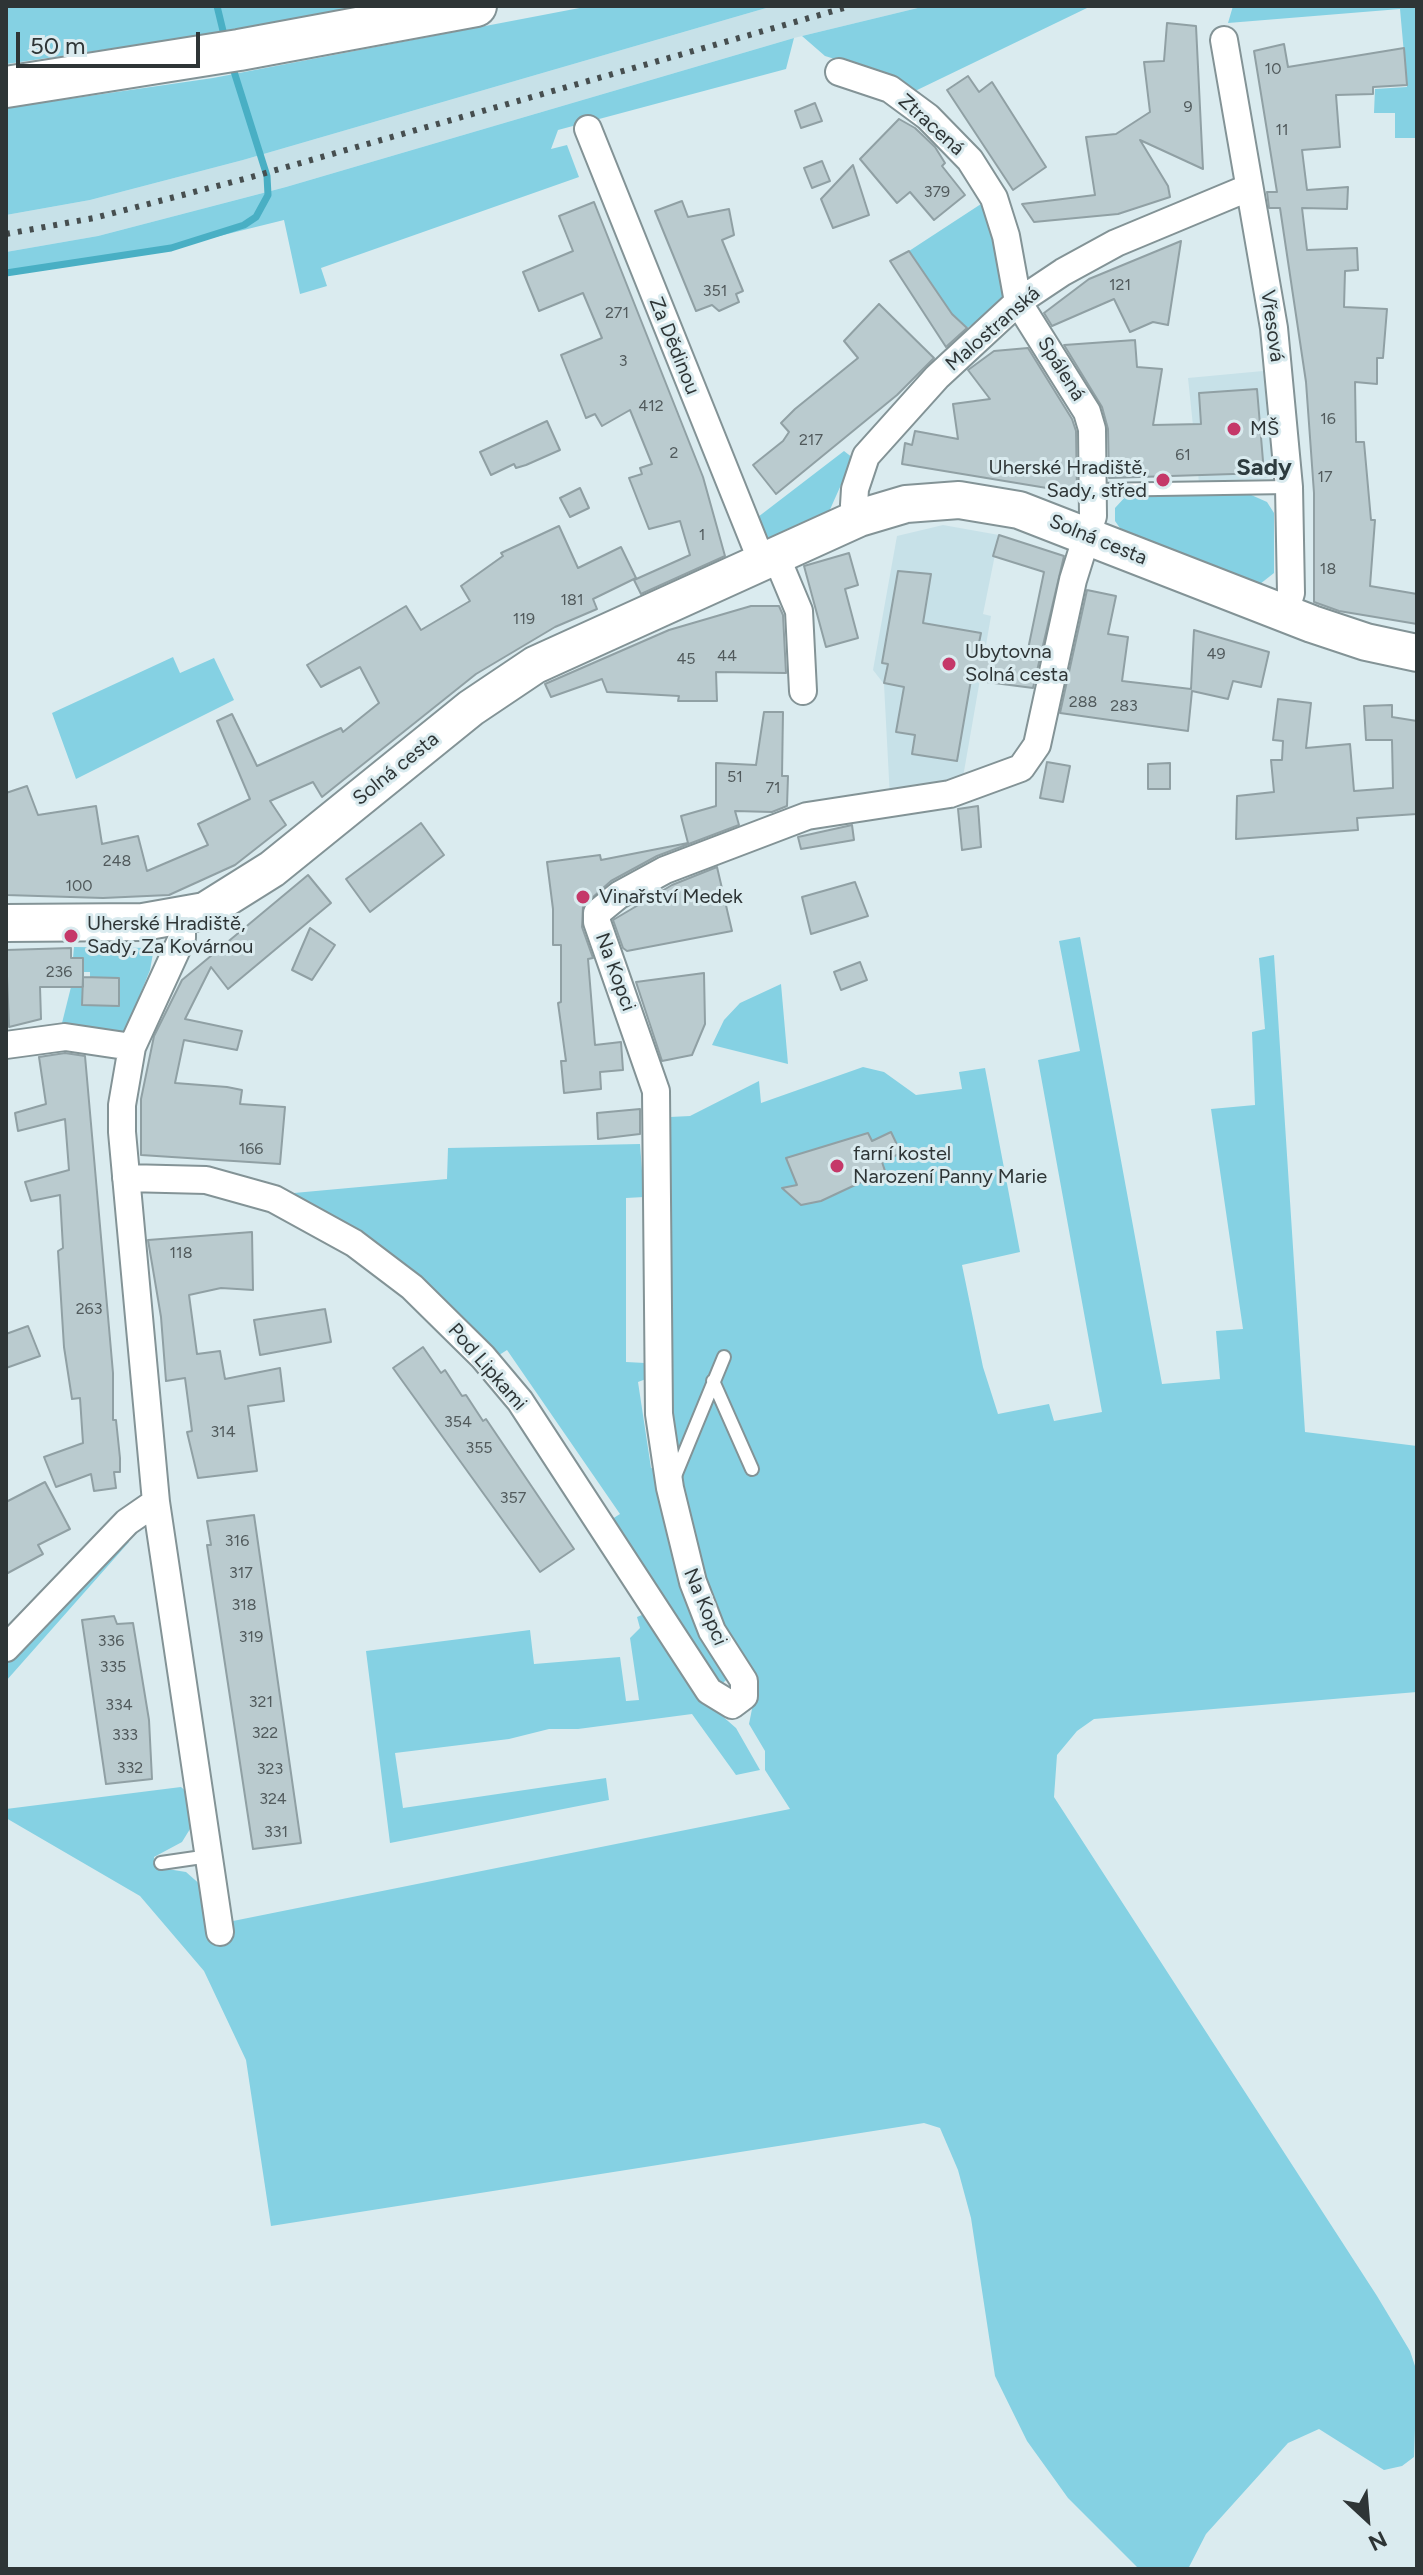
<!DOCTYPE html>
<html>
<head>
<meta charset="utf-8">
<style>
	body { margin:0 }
	#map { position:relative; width:1423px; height:2575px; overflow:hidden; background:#daebef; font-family:Figtree,sans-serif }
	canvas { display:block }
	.frame { position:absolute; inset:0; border:8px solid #2e3536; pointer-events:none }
	.north { position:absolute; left:1327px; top:2479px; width:80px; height:80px; -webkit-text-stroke:6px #daebef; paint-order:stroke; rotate:154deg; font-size:22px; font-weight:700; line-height:32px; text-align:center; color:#2e3536 }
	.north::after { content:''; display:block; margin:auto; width:28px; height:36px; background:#2e3536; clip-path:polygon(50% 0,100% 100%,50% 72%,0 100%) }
	.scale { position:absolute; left:16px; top:32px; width:184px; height:36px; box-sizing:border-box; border:4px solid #2e3536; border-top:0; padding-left:10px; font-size:24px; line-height:28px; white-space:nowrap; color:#2e3536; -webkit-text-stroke:6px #daebef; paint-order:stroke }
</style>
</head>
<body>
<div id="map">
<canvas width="1423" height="2575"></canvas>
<div class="frame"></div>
<div class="north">N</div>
<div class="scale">50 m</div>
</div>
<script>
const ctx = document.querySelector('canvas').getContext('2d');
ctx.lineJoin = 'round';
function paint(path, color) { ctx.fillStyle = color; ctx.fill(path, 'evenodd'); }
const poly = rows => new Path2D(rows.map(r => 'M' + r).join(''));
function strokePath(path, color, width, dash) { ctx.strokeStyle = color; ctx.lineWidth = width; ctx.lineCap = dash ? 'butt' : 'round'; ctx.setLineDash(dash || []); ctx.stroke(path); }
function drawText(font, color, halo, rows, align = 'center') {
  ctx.font = font + ' Figtree,sans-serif'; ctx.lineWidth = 6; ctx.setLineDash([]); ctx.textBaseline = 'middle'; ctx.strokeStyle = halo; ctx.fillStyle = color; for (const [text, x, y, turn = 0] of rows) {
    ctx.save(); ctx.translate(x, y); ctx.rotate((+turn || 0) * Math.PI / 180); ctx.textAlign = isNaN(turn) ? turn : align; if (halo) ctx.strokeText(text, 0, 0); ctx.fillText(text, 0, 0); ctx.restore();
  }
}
paint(poly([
	[773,6,926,6,794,38,286,187,98,236,6,252,6,215,90,200,243,160],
	[1263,371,1274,478,1199,483,1188,378],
	[943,525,999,535,983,614,991,616,962,783,890,798,884,684,873,670,897,536]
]), '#c7e1e8');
paint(poly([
	[6,6,359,6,212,34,6,64],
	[590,6,773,6,243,160,90,200,6,215,6,108,213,78],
	[926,6,1086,6,1087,8,913,92,851,64,825,56,802,36],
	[1233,6,1417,6,1417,138,1395,138,1395,113,1374,113,1375,89,1407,87,1400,9,1228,23],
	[794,38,786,69,558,130,551,149,567,145,579,177,321,268,327,286,300,294,284,220,171,248,6,273,6,252,98,236,286,187],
	[981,204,1001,257,1007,294,1000,306,967,328,952,314,909,251],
	[844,451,853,458,828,514,776,540,763,535,758,517],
	[1249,494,1267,502,1274,513,1274,573,1260,584,1122,531,1115,521,1115,508,1126,496],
	[173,657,180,673,214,658,234,700,76,779,52,713],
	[1080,937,1162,1384,1220,1379,1216,1331,1243,1329,1211,1109,1255,1105,1252,1032,1265,1029,1259,958,1274,955,1305,1432,1417,1446,1417,1692,1094,1719,1077,1731,1057,1755,1054,1797,1377,2296,1410,2351,1417,2372,1414,2457,1402,2466,1384,2470,1319,2429,1288,2443,1206,2534,1188,2569,1139,2569,1068,2498,1027,2441,995,2376,971,2218,958,2170,940,2128,924,2123,271,2226,246,2060,204,1971,140,1896,6,1818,6,1809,181,1787,188,1793,193,1812,190,1829,182,1842,154,1857,155,1867,186,1872,203,1887,228,1922,790,1809,765,1770,765,1751,749,1724,754,1699,691,1557,667,1372,673,1368,670,1117,690,1116,759,1081,761,1103,863,1067,884,1072,916,1095,962,1089,959,1072,985,1068,1020,1252,962,1265,983,1367,998,1414,1049,1404,1054,1421,1102,1412,1038,1060,1080,1051,1059,941],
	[74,947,154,948,150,970,125,1032,62,1023,71,987,83,987,83,1005,119,1006,119,978,90,977,90,972,83,972,83,959,73,958],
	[781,984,788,1064,712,1045,724,1020,740,1003],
	[640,1144,644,1197,626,1198,626,1362,645,1363,647,1368,646,1379,638,1382,651,1468,659,1469,729,1677,721,1685,716,1686,609,1521,620,1514,507,1350,496,1357,293,1198,294,1193,447,1179,448,1148],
	[125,1537,129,1542,6,1681,6,1663],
	[649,1612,713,1708,736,1728,760,1770,736,1775,692,1714,578,1729,549,1729,509,1739,395,1753,403,1808,606,1778,609,1800,390,1843,366,1651,530,1630,534,1664,620,1657,626,1701,639,1700,630,1638,640,1628,637,1617]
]), '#85d1e3');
strokePath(poly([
	[217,6,225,39],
	[6,273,171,248,244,225,256,217,268,195,267,176,231,62]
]), '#49afc4', 7);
const building = poly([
	[1167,23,1196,26,1203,169,1140,140,1168,186,1170,197,1118,214,1034,222,1022,204,1095,195,1086,137,1116,134,1150,112,1144,62,1164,61,1167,23],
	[1284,44,1288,67,1404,48,1407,85,1373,87,1373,94,1336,95,1340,147,1302,150,1307,190,1348,187,1347,209,1302,208,1307,250,1357,248,1358,270,1345,271,1344,307,1387,309,1383,358,1377,358,1377,384,1355,382,1356,442,1364,442,1371,520,1375,520,1370,586,1417,594,1417,624,1339,611,1314,602,1314,493,1306,382,1280,208,1269,208,1267,192,1277,192,1254,51,1284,44],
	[968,76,979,92,992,82,1046,167,1013,190,947,90,968,76],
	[815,103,822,121,801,128,795,111,815,103],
	[899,119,915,128,935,147,945,163,942,166,965,195,934,220,910,192,897,203,860,159,899,119],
	[822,161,830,181,812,188,804,168,822,161],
	[853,165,869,215,833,228,821,199,853,165],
	[682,201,688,217,729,209,734,235,722,240,743,291,736,294,739,302,719,311,712,305,696,311,655,211,682,201],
	[594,202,703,477,725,556,641,594,634,580,690,555,680,521,649,529,629,478,642,474,640,468,652,464,630,410,602,426,595,414,586,418,561,355,602,338,583,293,539,311,523,272,573,251,559,216,594,202],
	[1181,241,1168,325,1153,322,1130,332,1114,299,1052,326,1044,313,1089,279,1181,241],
	[909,251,952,314,967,328,946,347,890,261,909,251],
	[879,304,934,358,897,395,776,494,753,465,783,441,789,432,781,423,795,409,858,358,844,341,879,304],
	[1135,340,1137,367,1162,369,1153,425,1201,424,1199,393,1257,389,1264,473,1109,478,1108,429,1102,407,1064,345,1135,340],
	[1028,348,1072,419,1076,431,1077,493,902,464,905,443,912,445,915,431,958,439,953,404,990,399,968,370,994,351,1028,348],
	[547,421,560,450,526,465,516,468,514,464,491,475,480,452,547,421],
	[580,488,589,508,570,517,560,498,580,488],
	[559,526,578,568,621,547,636,578,593,599,597,609,555,627,476,674,322,797,313,782,270,801,286,825,235,865,169,895,103,898,6,895,6,793,27,786,38,815,96,806,102,844,138,836,147,871,208,845,198,824,250,799,217,721,232,714,257,766,341,728,343,732,379,703,360,667,321,687,307,665,406,606,421,630,470,601,461,586,503,556,501,553,559,526],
	[999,535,1064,556,1033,688,971,680,957,761,912,754,915,735,896,732,904,687,884,683,888,664,882,663,898,571,931,574,923,623,981,633,977,653,1026,659,1044,572,993,556,999,535],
	[849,553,858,585,845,589,858,638,826,647,804,566,849,553],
	[1087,590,1116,596,1108,634,1128,637,1122,681,1191,689,1194,630,1269,652,1261,687,1233,681,1228,699,1192,691,1188,731,1060,713,1087,590],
	[751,606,779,606,783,615,786,673,716,672,717,701,678,701,679,696,607,692,602,679,551,697,545,684,669,630,751,606],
	[1278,699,1311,703,1306,748,1350,744,1354,791,1393,788,1392,740,1366,740,1364,706,1392,705,1392,717,1417,721,1417,814,1357,818,1358,830,1236,839,1237,796,1274,792,1271,760,1282,760,1283,741,1273,740,1278,699],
	[764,712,783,712,782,776,788,776,787,806,772,812,735,811,739,825,657,856,611,881,583,906,582,927,593,958,588,959,595,1045,621,1042,623,1070,600,1072,601,1089,564,1093,561,1061,566,1061,558,1003,561,1002,561,945,553,945,553,909,547,862,600,855,601,860,688,843,681,816,716,806,716,763,756,765,764,712],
	[1047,762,1070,766,1063,802,1040,798,1047,762],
	[1170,763,1170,789,1148,789,1148,764,1170,763],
	[978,806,981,847,962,850,958,809,978,806],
	[421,823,444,855,370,912,346,879,421,823],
	[852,825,854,840,801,849,798,837,852,825],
	[717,867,732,931,627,951,623,948,613,920,672,885,717,867],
	[308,875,331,903,228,989,211,967,185,1019,242,1031,237,1050,184,1040,175,1083,227,1087,242,1090,240,1104,285,1107,280,1164,141,1155,141,1099,154,1036,182,980,308,875],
	[855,882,868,916,811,934,802,897,855,882],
	[310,928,335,945,312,980,292,970,310,928],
	[71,948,71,958,83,958,83,987,40,987,41,1019,9,1027,6,950,71,948],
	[860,962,867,980,841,990,834,972,860,962],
	[704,973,705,1024,692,1055,662,1061,636,982,704,973],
	[83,977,119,978,119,1006,82,1005,83,977],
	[65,1053,85,1056,113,1373,113,1420,116,1420,120,1458,120,1472,114,1472,116,1488,94,1491,91,1474,56,1487,44,1457,83,1443,80,1398,72,1399,64,1347,58,1251,63,1248,60,1195,31,1201,25,1182,69,1170,65,1119,18,1131,15,1113,46,1104,39,1057,65,1053],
	[640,1109,640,1134,598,1139,597,1113,640,1109],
	[891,1132,901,1153,882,1162,885,1171,821,1201,801,1205,782,1188,797,1185,786,1158,868,1133,872,1141,891,1132],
	[252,1232,253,1290,221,1288,189,1295,197,1354,220,1351,225,1379,280,1368,284,1401,248,1406,257,1471,198,1478,187,1432,192,1431,185,1378,166,1381,161,1317,148,1240,252,1232],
	[325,1309,331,1342,260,1355,254,1320,325,1309],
	[28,1326,40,1356,6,1368,6,1334,28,1326],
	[423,1347,441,1373,445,1370,462,1396,466,1395,483,1421,486,1419,574,1549,540,1572,393,1368,423,1347],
	[45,1482,70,1529,38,1545,43,1554,6,1574,6,1502,45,1482],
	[254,1515,301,1843,253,1849,207,1545,211,1545,207,1521,254,1515],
	[114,1616,117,1624,133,1623,149,1720,152,1779,106,1784,82,1620,114,1616]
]);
paint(building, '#bacbcf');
strokePath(building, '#90a0a4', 2);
const lane = poly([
	[1094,490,1289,487],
	[713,1381,752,1469],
	[675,1476,724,1357],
	[161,1863,209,1856]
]);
const street = poly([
	[1224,40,1274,328,1289,487,1291,593,1285,613],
	[588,129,762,562],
	[859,518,854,505,855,489,866,456,937,377,1018,302,1063,272,1116,243,1248,188],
	[776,556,799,611,803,691],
	[182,917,182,938,132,1047,122,1105,122,1132,156,1502,220,1932],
	[6,1045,65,1037,132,1047],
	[126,1178,206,1180,274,1199,354,1243,412,1287,483,1357,520,1401,709,1691,732,1705,744,1696,744,1681,712,1631,693,1582,670,1488,659,1414,656,1091,597,922,597,913,619,895,665,870,807,816,950,794,1021,768,1037,745,1073,580,1093,516,1092,429,1087,412,1018,302,1006,236,994,198,970,160,928,117,890,89,839,72],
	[6,1648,127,1522,156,1502]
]);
const secondary = poly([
	[6,923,143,922,205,911,272,869,471,708,535,665,859,518,906,504,959,500,1019,510,1312,624,1366,642,1417,653]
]);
const primary = poly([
	[6,87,239,50,476,6]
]);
strokePath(lane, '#839396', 16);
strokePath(street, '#839396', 30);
strokePath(secondary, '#839396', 40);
strokePath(primary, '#839396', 44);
strokePath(lane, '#fff', 12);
strokePath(street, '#fff', 26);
strokePath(secondary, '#fff', 36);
strokePath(primary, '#fff', 40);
strokePath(poly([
	[6,234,94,218,248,178,851,6]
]), '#464e4f', 6, [4, 8]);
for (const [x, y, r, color] of [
	[1234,429,8,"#c53869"],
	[1163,480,8,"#c53869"],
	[949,664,8,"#c53869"],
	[583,897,8,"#c53869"],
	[71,936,8,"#c53869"],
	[837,1166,8,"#c53869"]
]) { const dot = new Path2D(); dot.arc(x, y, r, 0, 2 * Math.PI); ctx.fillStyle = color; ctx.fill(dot); strokePath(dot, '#daebef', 3); }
drawText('16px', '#515a5c', null, [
	["10",1273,69],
	["9",1188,107],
	["11",1282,130],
	["379",937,192],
	["121",1120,285],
	["351",715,291],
	["271",617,313],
	["3",623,361],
	["412",651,406],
	["16",1328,419],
	["217",811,440],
	["2",674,453],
	["61",1183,455],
	["17",1325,477],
	["1",702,535],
	["18",1328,569],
	["181",572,600],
	["119",524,619],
	["49",1216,654],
	["44",727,656],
	["45",686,659],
	["288",1083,702],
	["283",1124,706],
	["51",735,777],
	["71",773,788],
	["248",117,861],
	["100",79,886],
	["236",59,972],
	["166",251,1149],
	["118",181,1253],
	["263",89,1309],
	["354",458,1422],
	["314",223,1432],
	["355",479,1448],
	["357",513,1498],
	["316",237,1541],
	["317",241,1573],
	["318",244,1605],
	["319",251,1637],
	["336",111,1641],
	["335",113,1667],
	["321",261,1702],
	["334",119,1705],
	["322",265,1733],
	["333",125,1735],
	["332",130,1768],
	["323",270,1769],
	["324",273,1799],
	["331",276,1832]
]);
drawText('20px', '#2e3536', '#daebef', [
	["Ztracená",931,125,42],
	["Vřesová",1272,326,82],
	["Malostranská",993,329,-41],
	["Za Dědinou",674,346,68],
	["Spálená",1061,369,58],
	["Solná cesta",1098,540,22],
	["Solná cesta",396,769,-39],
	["Na Kopci",615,972,70],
	["Pod Lipkami",487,1367,49],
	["Na Kopci",705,1607,67]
]);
drawText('20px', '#2e3536', '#daebef', [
	["MŠ",1250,429],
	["Uherské Hradiště,",1147,468,"right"],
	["Sady, střed",1147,491,"right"],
	["Ubytovna",965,652],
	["Solná cesta",965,675],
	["Vinařství Medek",599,897],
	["Uherské Hradiště,",87,924],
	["Sady, Za Kovárnou",87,947],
	["farní kostel",853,1154],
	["Narození Panny Marie",853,1177]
], 'left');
drawText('bold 24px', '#2d3b3e', '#daebef', [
	["Sady",1264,468]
]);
</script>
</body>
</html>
